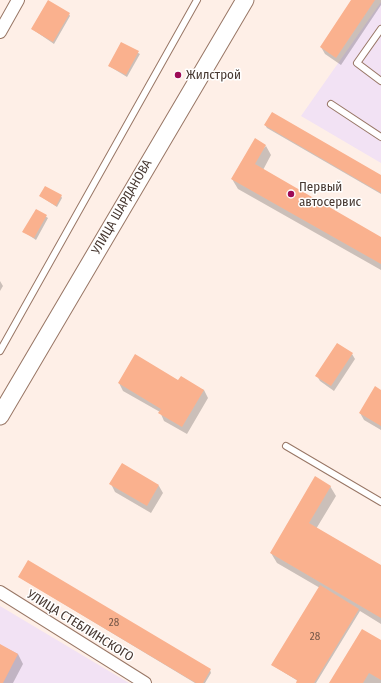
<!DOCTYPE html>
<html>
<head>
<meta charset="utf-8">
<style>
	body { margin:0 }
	canvas { display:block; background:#feefe7 }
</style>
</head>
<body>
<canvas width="381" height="683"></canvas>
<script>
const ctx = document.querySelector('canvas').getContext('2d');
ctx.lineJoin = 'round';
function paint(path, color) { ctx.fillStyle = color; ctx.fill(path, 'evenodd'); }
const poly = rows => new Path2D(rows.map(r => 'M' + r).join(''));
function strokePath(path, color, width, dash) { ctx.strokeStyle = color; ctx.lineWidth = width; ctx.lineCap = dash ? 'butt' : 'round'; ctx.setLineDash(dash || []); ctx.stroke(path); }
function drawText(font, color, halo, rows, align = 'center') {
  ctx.font = font + ' "Fira Sans Condensed",sans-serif'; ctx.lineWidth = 3; ctx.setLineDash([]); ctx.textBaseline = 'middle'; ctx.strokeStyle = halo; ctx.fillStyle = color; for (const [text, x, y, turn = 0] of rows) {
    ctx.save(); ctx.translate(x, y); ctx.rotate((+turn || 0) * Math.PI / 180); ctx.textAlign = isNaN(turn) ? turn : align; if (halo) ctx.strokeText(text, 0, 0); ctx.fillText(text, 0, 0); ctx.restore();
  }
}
paint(poly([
	[381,2,381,163,301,116],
	[0,606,129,683,0,683]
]), '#f2e2f4');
paint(poly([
	[352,0,381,0,381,5,341,65,325,54,321,47],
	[69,14,70,16,54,44,32,29],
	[121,43,140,54,127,77,109,66],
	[265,125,381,176,381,194,267,128],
	[266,146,271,155,263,170,381,238,381,270,238,189,232,179],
	[40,196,61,196,62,198,57,207],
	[36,210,48,218,36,240,24,232],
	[0,281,3,286,0,291],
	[352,354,355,359,334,391,320,381,317,376],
	[178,381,204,390,208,398,187,434,164,421,160,412,123,391,119,383],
	[381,391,381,430,364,420,360,413],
	[111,484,159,486,163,493,151,513,115,492],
	[330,486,336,496,316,529,381,566,381,624,360,611,316,683,297,683,298,681,272,665,320,588,277,563,271,553],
	[19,577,210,670,211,673,205,683,195,683],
	[381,641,381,683,330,683],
	[0,645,18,654,23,664,13,683,0,683]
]), '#0003');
paint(poly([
	[48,0,70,13,53,42,31,29],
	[351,0,375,0,336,58,320,47],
	[121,42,139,51,126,75,108,66],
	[272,112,381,175,381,193,264,125],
	[255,138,266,145,255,164,381,237,381,264,231,179],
	[45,186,62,195,56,206,39,196],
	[36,209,47,215,34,238,22,232],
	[337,343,353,353,331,386,315,376],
	[135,354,178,380,181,376,204,390,182,427,158,413,161,409,118,383],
	[375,386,381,390,381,426,359,413],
	[122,463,159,485,147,506,109,484],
	[315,476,331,486,309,523,381,565,381,618,270,553],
	[28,560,211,669,203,683,196,683,18,577],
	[320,585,359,609,314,683,296,683,297,680,271,665],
	[362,629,381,640,381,680,369,673,363,683,329,683],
	[0,644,18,654,3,683,0,683]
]), '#fab18e');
const lane = poly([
	[381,29,357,63,381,81],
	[331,104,381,137],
	[0,351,197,0],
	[286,446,381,502]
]);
const street = poly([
	[0,32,18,0],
	[0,592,145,683]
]);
const secondary = poly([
	[0,416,245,0]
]);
strokePath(lane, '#987665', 8);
strokePath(street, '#987665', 14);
strokePath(secondary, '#987665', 19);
strokePath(lane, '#fff', 6);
strokePath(street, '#fff', 12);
strokePath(secondary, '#fff', 17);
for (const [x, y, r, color] of [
	[178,75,4,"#9d0b57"],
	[291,194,4,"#9d0b57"]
]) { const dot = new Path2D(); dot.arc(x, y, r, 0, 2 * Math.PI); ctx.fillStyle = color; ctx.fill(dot); strokePath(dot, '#fff', 1.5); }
drawText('11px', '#735648', null, [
	["28",114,623],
	["28",315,637]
]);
drawText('13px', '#463730', '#fff', [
	["Жилстрой",186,75],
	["Первый",299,187],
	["автосервис",299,202]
], 'left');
drawText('13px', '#463730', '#fff', [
	["УЛИЦА ШАРДАНОВА",122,207,-60],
	["УЛИЦА СТЕБЛИНСКОГО",80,626,32]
]);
</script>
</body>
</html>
